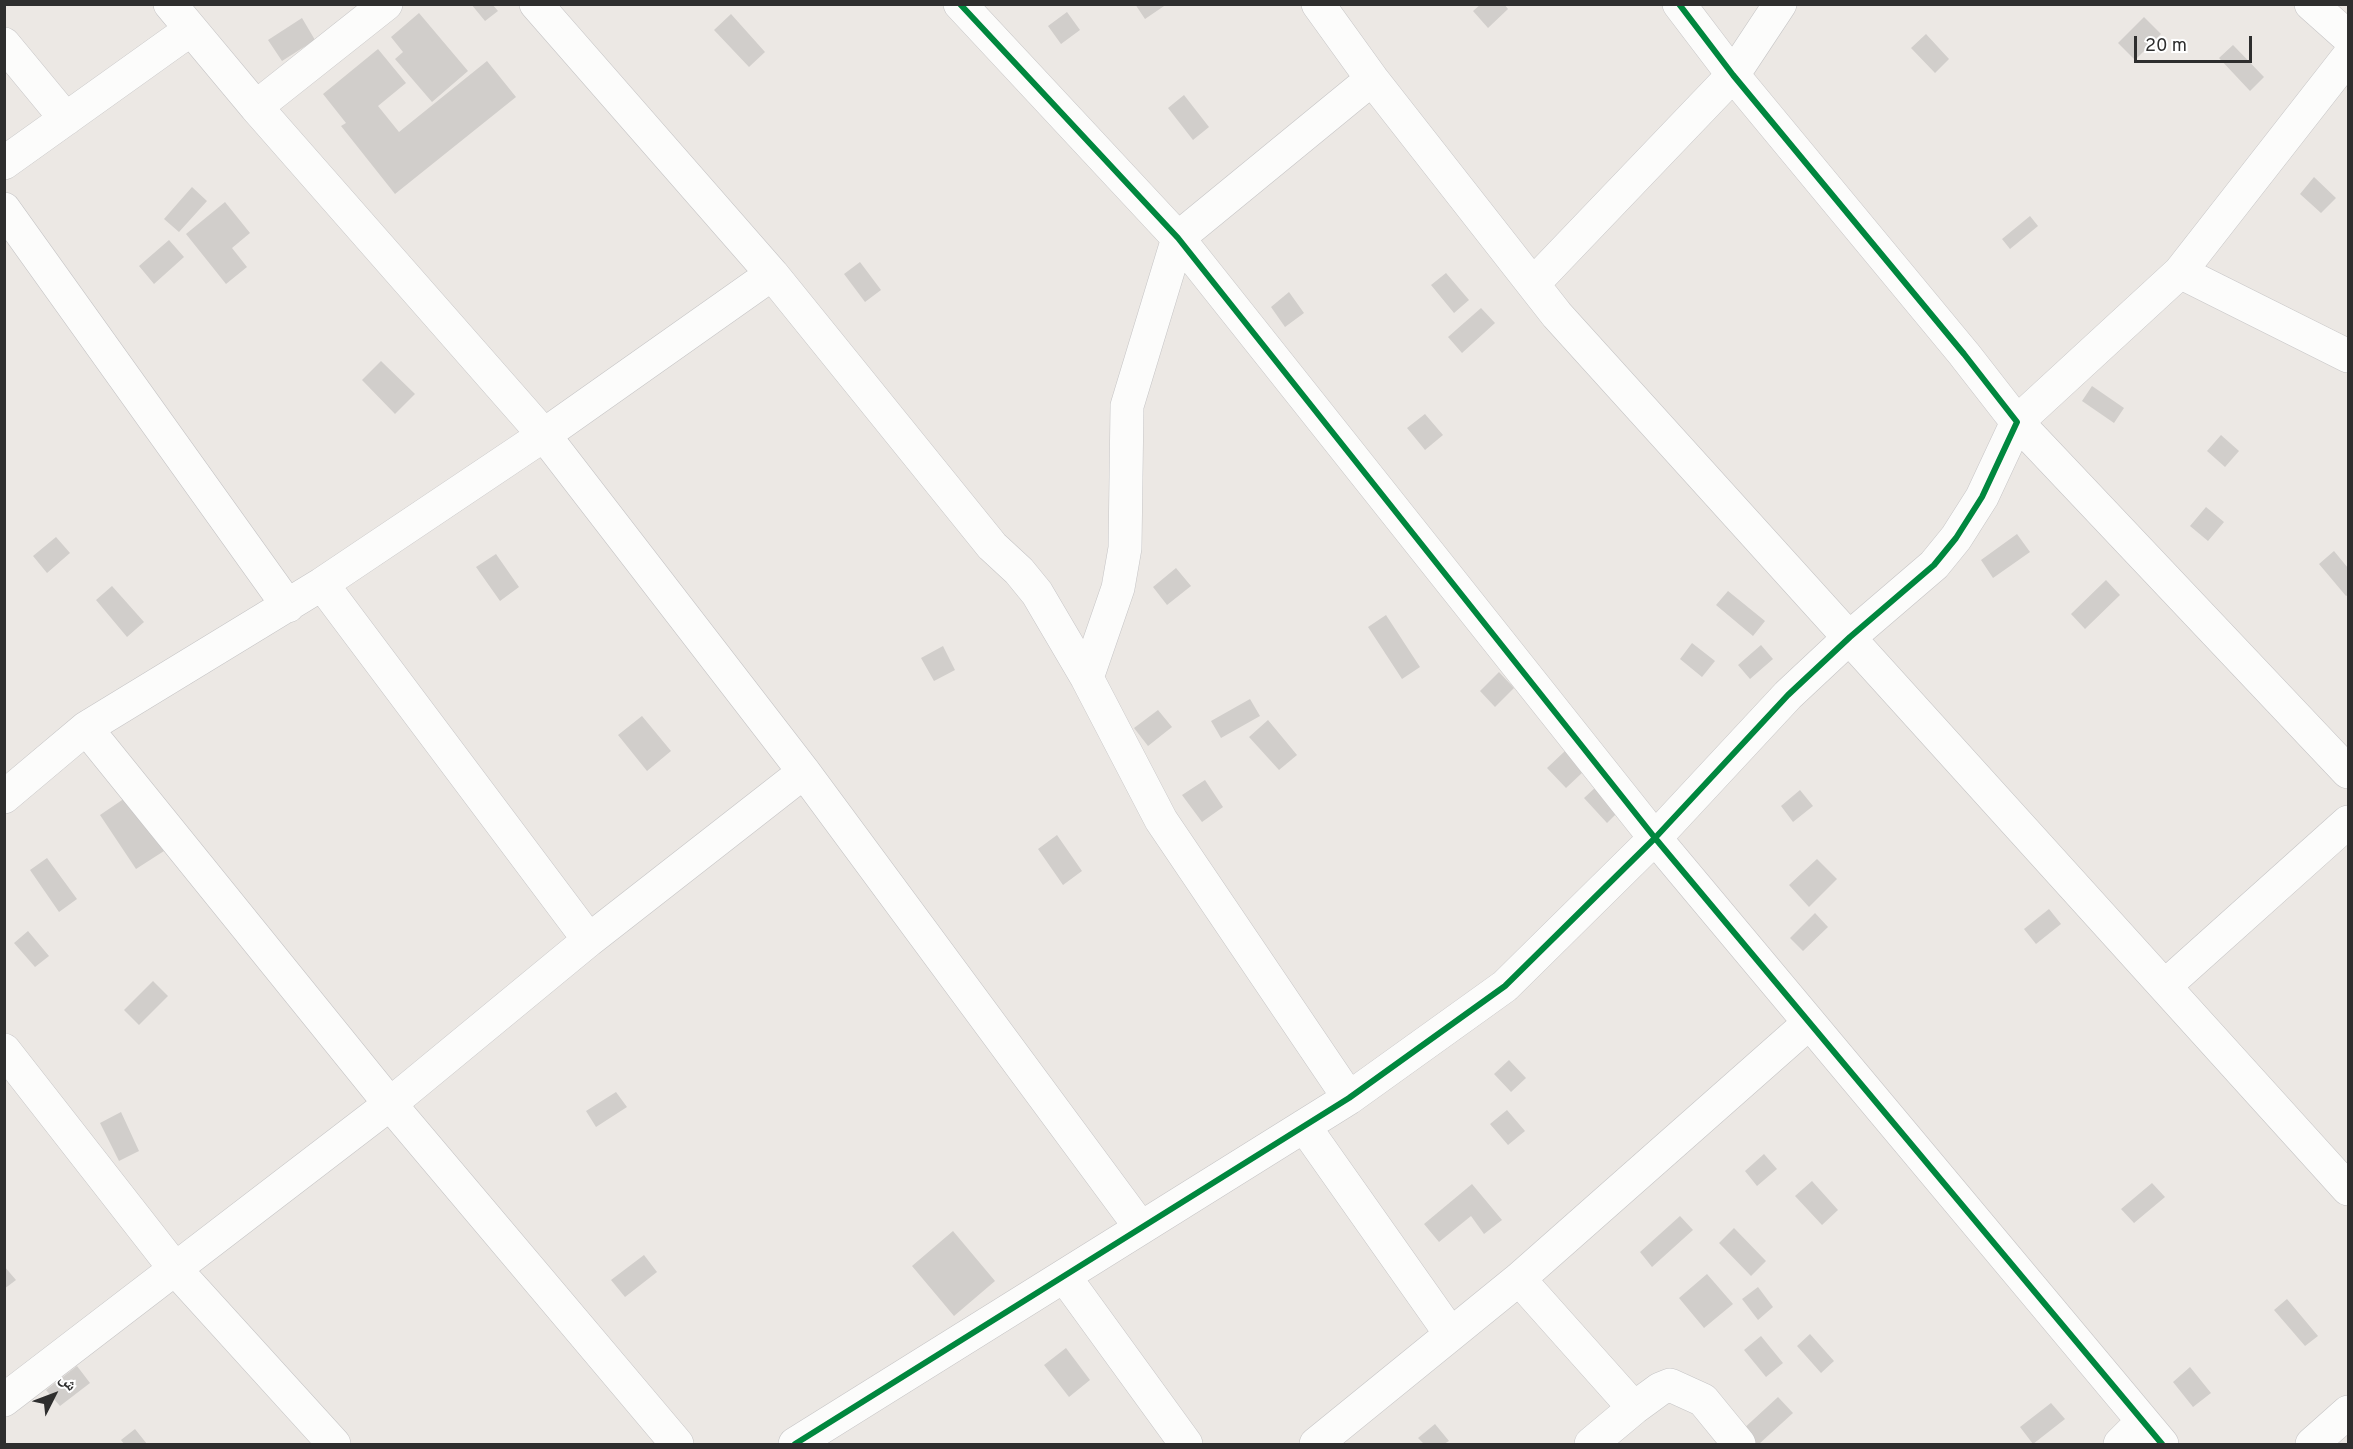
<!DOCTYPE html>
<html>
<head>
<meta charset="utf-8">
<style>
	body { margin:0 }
	#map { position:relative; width:2353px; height:1449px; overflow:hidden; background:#ece8e4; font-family:Overpass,"Noto Naskh Arabic",sans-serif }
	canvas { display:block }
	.frame { position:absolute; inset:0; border:6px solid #2e2e2e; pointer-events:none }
	.north { position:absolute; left:24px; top:1365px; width:60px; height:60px; -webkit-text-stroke:4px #fff; paint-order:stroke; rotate:48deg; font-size:16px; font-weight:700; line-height:24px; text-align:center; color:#2e2e2e }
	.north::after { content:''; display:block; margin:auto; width:21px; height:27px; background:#2e2e2e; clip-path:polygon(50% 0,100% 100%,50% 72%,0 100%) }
	.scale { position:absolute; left:2134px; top:36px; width:118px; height:27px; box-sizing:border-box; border:3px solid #2e2e2e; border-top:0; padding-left:8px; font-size:18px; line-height:21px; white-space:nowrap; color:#2e2e2e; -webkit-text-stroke:4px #fff; paint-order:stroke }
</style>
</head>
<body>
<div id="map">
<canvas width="2353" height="1449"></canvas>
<div class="frame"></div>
<div class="north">ش</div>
<div class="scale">20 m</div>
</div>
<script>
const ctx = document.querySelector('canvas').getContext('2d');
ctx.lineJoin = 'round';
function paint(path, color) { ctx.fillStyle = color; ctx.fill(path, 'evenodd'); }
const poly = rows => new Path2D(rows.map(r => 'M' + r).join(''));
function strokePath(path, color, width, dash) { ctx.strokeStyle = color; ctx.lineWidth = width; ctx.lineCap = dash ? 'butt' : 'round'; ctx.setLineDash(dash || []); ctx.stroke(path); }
paint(poly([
	[471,4,492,4,498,11,485,21],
	[1135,4,1167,4,1145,19],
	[1481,4,1504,4,1508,9,1488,28,1473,11],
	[1067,12,1080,30,1061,44,1048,26],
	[419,13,468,71,432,102,395,59,403,52,391,37],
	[731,14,765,52,749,67,714,30],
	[2144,17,2161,34,2135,60,2118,43],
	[302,18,315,40,282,61,268,40],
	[1926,34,1949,59,1935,73,1911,48],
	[2233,45,2264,77,2250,91,2219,58],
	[378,49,406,83,378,106,399,132,487,61,516,97,395,194,341,126,346,123,323,94],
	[1184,95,1209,127,1193,140,1168,108],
	[2314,177,2336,198,2321,213,2300,194],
	[192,187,207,201,179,232,164,219],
	[225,202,250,233,232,248,247,267,226,284,186,234],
	[2030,216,2038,226,2010,249,2002,239],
	[169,240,184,257,154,284,139,266],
	[860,262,881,290,865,302,844,274],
	[1446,273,1469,300,1454,313,1431,285],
	[1289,292,1304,313,1285,327,1271,307],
	[1481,308,1495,323,1462,353,1448,337],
	[381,361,415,394,395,414,362,380],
	[2092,386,2124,408,2114,423,2082,401],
	[1425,414,1443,435,1425,450,1407,428],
	[2221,435,2239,451,2225,467,2207,451],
	[2206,507,2224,522,2208,541,2190,526],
	[2017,534,2030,552,1993,578,1981,560],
	[56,537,70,553,47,573,33,556],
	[2334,551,2348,568,2348,595,2346,596,2319,564],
	[496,554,519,587,500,601,476,567],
	[1176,568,1191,586,1167,605,1153,587],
	[2106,580,2120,595,2085,629,2071,614],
	[112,586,144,622,127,637,96,600],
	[1728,591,1765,621,1753,636,1716,605],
	[1386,615,1420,667,1402,679,1368,627],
	[1692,643,1715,661,1702,677,1680,659],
	[1761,645,1773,659,1750,679,1738,665],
	[943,646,955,670,934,681,921,658],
	[1499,672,1514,688,1495,707,1480,691],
	[1250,699,1260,716,1221,738,1211,721],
	[1158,710,1172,727,1148,746,1134,728],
	[642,716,671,751,647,771,618,735],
	[1268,720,1297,755,1279,770,1249,737],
	[1565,751,1583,772,1566,788,1547,768],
	[1205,780,1223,807,1202,822,1182,795],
	[1597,786,1620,810,1607,823,1584,798],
	[1800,790,1813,806,1793,822,1781,806],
	[128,796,164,851,136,869,100,815],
	[1057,835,1082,871,1063,885,1038,849],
	[47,858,77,899,59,912,30,870],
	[1817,859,1837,879,1809,907,1789,885],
	[2049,909,2061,924,2036,944,2024,929],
	[1815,913,1828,927,1803,951,1790,938],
	[28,931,49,956,35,967,14,943],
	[153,981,168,996,139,1025,124,1010],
	[1509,1060,1526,1078,1511,1092,1494,1074],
	[616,1092,627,1107,596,1127,586,1111],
	[1507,1110,1525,1131,1508,1145,1490,1124],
	[121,1112,139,1151,119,1161,100,1123],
	[1764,1154,1777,1169,1757,1186,1745,1171],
	[1812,1181,1838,1210,1822,1225,1795,1196],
	[2152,1183,2165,1197,2134,1223,2121,1209],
	[1472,1184,1502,1220,1484,1234,1471,1216,1439,1242,1424,1224],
	[1680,1216,1693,1230,1652,1267,1640,1252],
	[1734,1228,1766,1261,1751,1276,1719,1243],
	[953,1231,995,1281,954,1316,912,1266],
	[644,1255,657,1272,625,1297,611,1280],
	[4,1266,16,1280,4,1289],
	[1707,1274,1733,1304,1704,1328,1679,1298],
	[1758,1287,1773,1307,1758,1320,1742,1299],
	[2287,1299,2318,1336,2305,1346,2274,1310],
	[1810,1334,1834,1361,1821,1373,1797,1346],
	[1761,1336,1783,1363,1766,1377,1744,1350],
	[1066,1348,1090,1380,1069,1397,1044,1365],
	[77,1366,90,1383,60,1406,46,1390],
	[2190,1367,2211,1393,2193,1407,2173,1382],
	[1778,1397,1793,1413,1759,1444,1753,1444,1741,1431],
	[2051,1403,2065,1419,2033,1444,2020,1427],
	[1435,1424,1449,1441,1444,1444,1424,1444,1418,1438],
	[135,1429,147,1444,124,1444,121,1440]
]), '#d1cecb');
const minor = poly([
	[170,4,256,107,544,435,804,772,1141,1228],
	[536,4,772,274,992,546,1019,571,1037,593,1087,678,1161,820,1349,1098],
	[960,4,1178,238,1655,838,2162,1444],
	[1318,4,1372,79,1557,315,2348,1189],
	[2311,4,2348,37],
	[4,44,66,119],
	[2348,57,2180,272,2017,422,2348,772],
	[256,107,386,4],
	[4,163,190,30],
	[4,209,288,606],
	[2180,272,2348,356],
	[1533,284,1733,75,1780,4],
	[322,584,589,940],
	[1087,678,1118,588,1125,548,1127,406,1178,238,1372,79],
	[86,728,390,1104,677,1444],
	[4,797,86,728,322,584,544,435,772,274],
	[2165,986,2348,822],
	[4,1050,176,1270,334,1444],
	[1304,1126,1450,1333],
	[1064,1276,1186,1444],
	[1519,1279,1634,1408],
	[4,1400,390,1104,589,940,804,772],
	[795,1444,1349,1098,1505,986,1655,838,1788,695,1850,637,1934,565,1956,538,1982,497,2017,422,1964,354,1733,75,1679,4],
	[1316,1444,1519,1279,1809,1023],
	[1591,1444,1634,1408,1660,1389,1670,1385,1703,1400,1739,1444],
	[2120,1444,2142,1422],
	[2312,1444,2348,1412]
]);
strokePath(minor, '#c5c4c5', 34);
strokePath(minor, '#fcfcfb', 33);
strokePath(poly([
	[960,4,1178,238,1655,838,2162,1444],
	[795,1444,1349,1098,1505,986,1655,838,1788,695,1850,637,1934,565,1956,538,1982,497,2017,422,1964,354,1733,75,1679,4]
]), '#00873e', 6);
</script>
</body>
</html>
